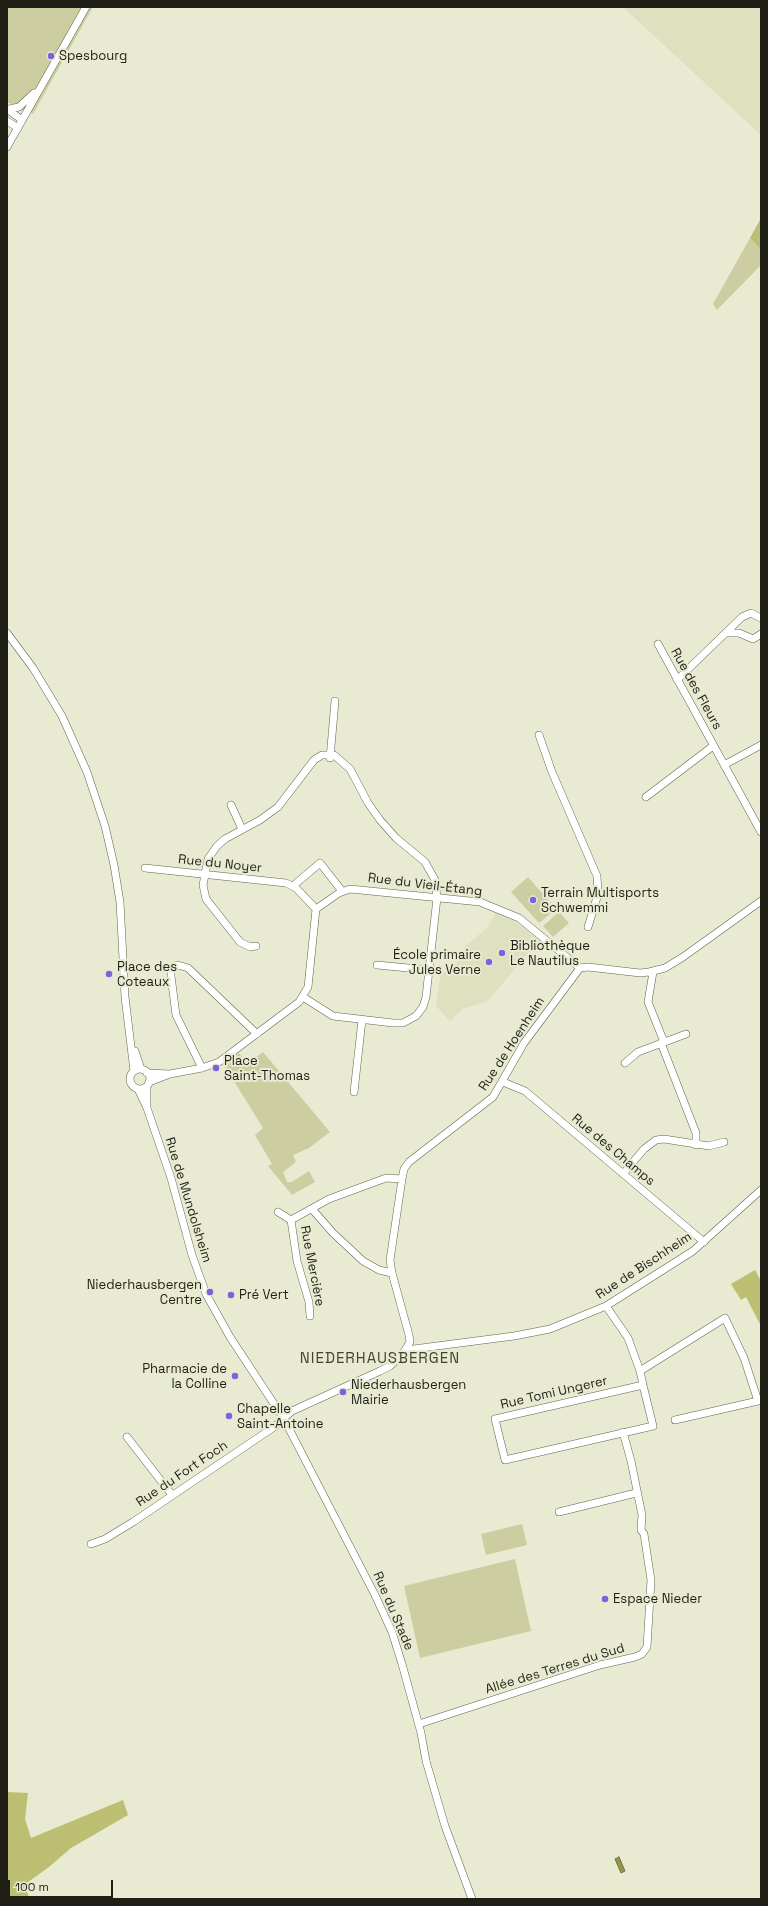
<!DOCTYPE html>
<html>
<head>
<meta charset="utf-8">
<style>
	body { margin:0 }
	#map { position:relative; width:768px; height:1906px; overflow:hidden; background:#e8ead1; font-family:"Space Grotesk",sans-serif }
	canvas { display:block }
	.frame { position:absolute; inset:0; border:8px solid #1f1f16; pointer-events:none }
	.scale { position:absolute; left:8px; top:1880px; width:105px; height:18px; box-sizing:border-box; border:2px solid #1f1f16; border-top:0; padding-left:5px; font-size:12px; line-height:14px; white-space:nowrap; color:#1f1f16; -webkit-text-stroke:3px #e8ead1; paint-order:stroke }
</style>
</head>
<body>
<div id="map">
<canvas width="768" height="1906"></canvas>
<div class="frame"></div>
<div class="scale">100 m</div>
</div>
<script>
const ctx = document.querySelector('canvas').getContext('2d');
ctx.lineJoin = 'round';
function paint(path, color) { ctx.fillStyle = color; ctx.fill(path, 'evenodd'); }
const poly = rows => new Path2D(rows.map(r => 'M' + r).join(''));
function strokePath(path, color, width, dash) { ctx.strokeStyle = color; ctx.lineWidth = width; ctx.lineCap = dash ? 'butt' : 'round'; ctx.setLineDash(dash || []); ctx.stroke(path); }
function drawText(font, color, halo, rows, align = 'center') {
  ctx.font = font + ' "Space Grotesk",sans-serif'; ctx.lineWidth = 4; ctx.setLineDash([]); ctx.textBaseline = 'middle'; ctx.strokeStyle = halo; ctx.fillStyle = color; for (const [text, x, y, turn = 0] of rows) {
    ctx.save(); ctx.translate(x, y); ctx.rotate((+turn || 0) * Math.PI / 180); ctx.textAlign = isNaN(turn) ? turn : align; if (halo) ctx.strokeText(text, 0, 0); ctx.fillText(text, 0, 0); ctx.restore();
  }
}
paint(poly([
	[623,7,761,7,761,135],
	[496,912,518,924,539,940,488,1001,462,1009,450,1021,436,1006,441,971,445,972,468,953,463,948,487,928]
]), '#dee1c0');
paint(poly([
	[7,7,93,7,33,114,7,102],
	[750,238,761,250,761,265,717,310,713,304],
	[528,877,556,909,539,923,511,892],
	[559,912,569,923,553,937,543,926],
	[263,1052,330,1132,309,1148,293,1155,296,1162,283,1172,287,1182,292,1182,309,1171,315,1182,292,1195,268,1166,272,1164,255,1135,263,1128,224,1065,239,1053,247,1064],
	[522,1524,527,1545,486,1555,481,1534],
	[515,1559,531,1631,420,1658,404,1586]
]), '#cccea1');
paint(poly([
	[761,218,761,250,750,238],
	[755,1270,761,1281,761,1326,746,1297,741,1300,731,1284],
	[7,1792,28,1793,25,1819,31,1838,123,1800,128,1815,71,1848,49,1867,24,1885,30,1899,7,1899]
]), '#bcbf72');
const water = poly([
	[619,1857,625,1871,621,1873,615,1859,619,1857]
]);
paint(water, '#94974a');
strokePath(water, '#71733a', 1);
const minor = poly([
	[7,109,22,120],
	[9,109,19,107,34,93],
	[7,121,18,128],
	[7,147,86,7],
	[7,633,33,668,62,716,87,772,105,826,114,865,120,902,125,997,134,1071],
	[726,633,739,633,753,639,761,634],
	[658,644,761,832],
	[677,680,742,617,751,613,761,618],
	[539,735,552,772,597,876,598,894,588,927],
	[330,758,335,701],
	[724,765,761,745],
	[646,797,713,746],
	[231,805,242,829],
	[145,868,286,883,296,888,316,909,339,893,350,889,480,902,519,918,580,968],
	[293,886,320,863,342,891],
	[256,946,250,947,240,942,206,899,203,885,208,859,217,846,225,839,260,820,278,807,314,760,322,755,334,755,350,769,368,803,380,820,396,838,425,862,435,880,437,898,426,997,423,1007,416,1016,403,1023,393,1023,333,1016,303,997],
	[377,965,429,970],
	[653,972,648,1002,664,1042],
	[661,1043,696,1133,696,1145],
	[135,1051,141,1069],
	[625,1063,638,1052,686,1034],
	[202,1068,176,1015,171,976,171,970,174,967,178,965,188,968,257,1034],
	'130 1079a10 10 0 1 1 20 0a10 10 0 1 1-20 0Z',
	[147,1073,170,1074,149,1082],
	[170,1074,202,1068,219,1062,299,1002,308,987,316,909],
	[503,1082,525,1091,704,1242],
	[147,1086,147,1106],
	[138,1089,147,1108,171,1178,192,1255,206,1294,230,1337,284,1419,375,1595,392,1632,402,1664,421,1733,426,1761,445,1826,472,1899],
	[354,1092,362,1020],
	[623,1174,644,1149,656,1140,664,1139,709,1146,724,1142],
	[312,1209,333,1233,363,1261,379,1270,392,1273],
	[278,1212,291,1220,329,1199,386,1178,402,1179],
	[291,1220,297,1261,309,1302,310,1316],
	[606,1306,628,1338,640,1371,643,1385,653,1426,505,1460,495,1419,643,1385],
	[406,1350,514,1336,550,1329,606,1306,693,1251,761,1190],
	[640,1371,725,1318,744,1358,758,1401,675,1420],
	[127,1437,172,1495],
	[559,1512,636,1493],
	[91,1544,105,1539,133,1522,274,1427,292,1411,380,1371,390,1366,402,1355,410,1342,409,1335,392,1273,390,1260,402,1179,404,1169,409,1162,493,1097,524,1043,580,968,588,967,640,973,649,972,665,968,683,957,761,901],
	[419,1724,600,1665,635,1657,642,1654,647,1647,651,1580,644,1534,641,1530,642,1515,631,1461,623,1432]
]);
strokePath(minor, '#61634d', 8);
strokePath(minor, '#fff', 7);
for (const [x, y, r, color] of [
	[51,56,4,"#7e61db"],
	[533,900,4,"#7e61db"],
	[502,953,4,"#7e61db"],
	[489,962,4,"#7e61db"],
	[109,974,4,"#7e61db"],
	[216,1068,4,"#7e61db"],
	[210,1292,4,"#7e61db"],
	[231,1295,4,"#7e61db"],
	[235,1376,4,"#7e61db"],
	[343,1392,4,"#7e61db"],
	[229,1416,4,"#7e61db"],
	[605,1599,4,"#7e61db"]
]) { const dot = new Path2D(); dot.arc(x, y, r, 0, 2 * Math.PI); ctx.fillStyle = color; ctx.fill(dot); strokePath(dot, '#e8ead1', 1.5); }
drawText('13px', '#1f1f16', '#e8ead1', [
	["Spesbourg",59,56],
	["Terrain Multisports",541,893],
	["Schwemmi",541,908],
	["Bibliothèque",510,946],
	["Le Nautilus",510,961],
	["École primaire",481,955,"right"],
	["Jules Verne",481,970,"right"],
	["Place des",117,967],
	["Coteaux",117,982],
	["Place",224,1061],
	["Saint-Thomas",224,1076],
	["Niederhausbergen",202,1285,"right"],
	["Centre",202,1300,"right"],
	["Pré Vert",239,1295],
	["Pharmacie de",227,1369,"right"],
	["la Colline",227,1384,"right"],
	["Niederhausbergen",351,1385],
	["Mairie",351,1400],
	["Chapelle",237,1409],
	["Saint-Antoine",237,1424],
	["Espace Nieder",613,1599]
], 'left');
drawText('13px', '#1f1f16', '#e8ead1', [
	["Rue des Fleurs",696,689,61],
	["Rue du Noyer",220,864,6],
	["Rue du Vieil-Étang",425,885,7],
	["Rue de Hoenheim",512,1044,-57],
	["Rue des Champs",613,1150,40],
	["Rue de Mundolsheim",188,1200,73],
	["Rue Mercière",312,1266,79],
	["Rue de Bischheim",644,1266,-33],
	["Rue Tomi Ungerer",554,1393,-13],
	["Rue du Fort Foch",182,1474,-34],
	["Rue du Stade",393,1611,67],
	["Allée des Terres du Sud",555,1669,-17]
]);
ctx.letterSpacing = '1px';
drawText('15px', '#444530', '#e8ead1', [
	["NIEDERHAUSBERGEN",380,1359]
]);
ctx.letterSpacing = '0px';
</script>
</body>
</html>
